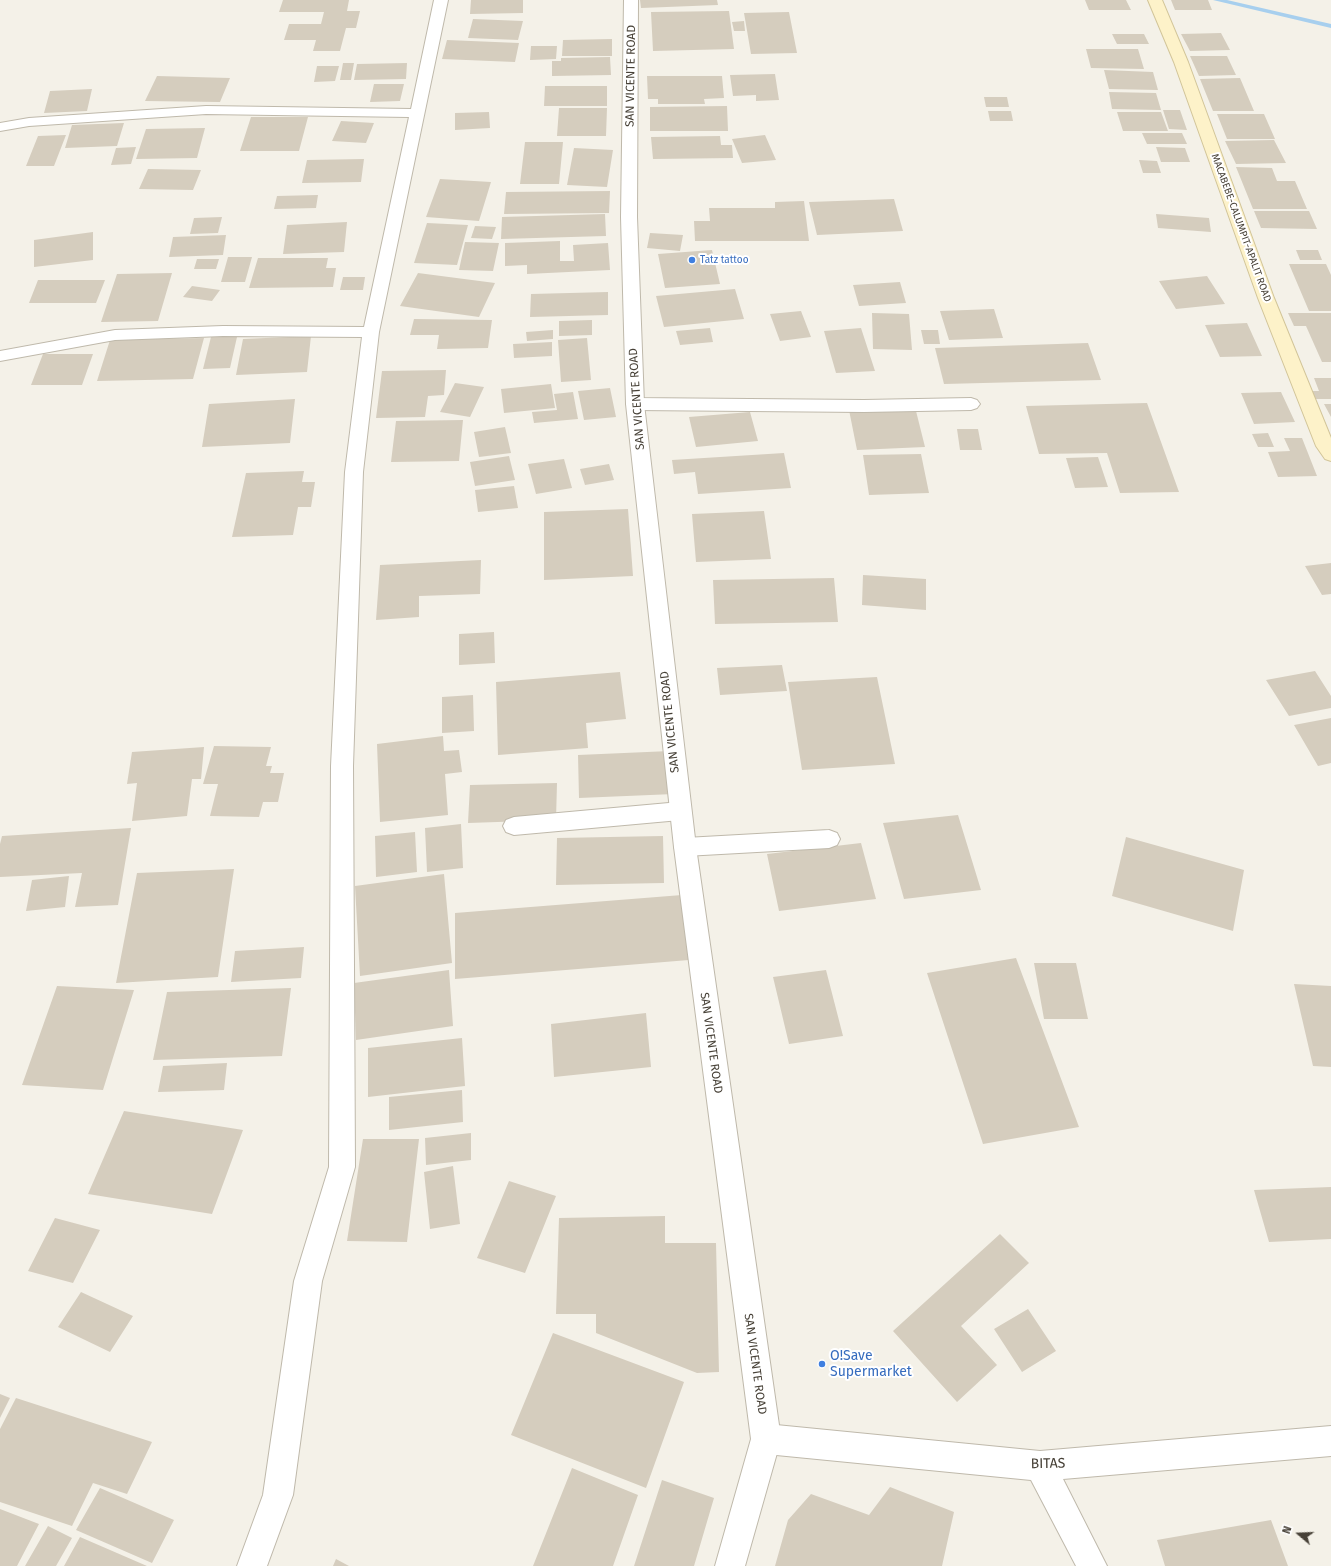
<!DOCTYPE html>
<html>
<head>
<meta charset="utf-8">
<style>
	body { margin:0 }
	#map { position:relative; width:1331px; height:1566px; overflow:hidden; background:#f4f1e8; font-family:"Fira Sans",sans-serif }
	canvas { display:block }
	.north { position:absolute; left:1279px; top:1514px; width:40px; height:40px; -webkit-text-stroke:3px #fff; paint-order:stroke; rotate:289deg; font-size:11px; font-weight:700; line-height:16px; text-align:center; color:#474137 }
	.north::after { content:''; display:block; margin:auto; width:14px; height:18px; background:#474137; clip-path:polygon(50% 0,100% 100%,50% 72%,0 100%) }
</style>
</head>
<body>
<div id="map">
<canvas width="1331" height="1566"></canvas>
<div class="north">N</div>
</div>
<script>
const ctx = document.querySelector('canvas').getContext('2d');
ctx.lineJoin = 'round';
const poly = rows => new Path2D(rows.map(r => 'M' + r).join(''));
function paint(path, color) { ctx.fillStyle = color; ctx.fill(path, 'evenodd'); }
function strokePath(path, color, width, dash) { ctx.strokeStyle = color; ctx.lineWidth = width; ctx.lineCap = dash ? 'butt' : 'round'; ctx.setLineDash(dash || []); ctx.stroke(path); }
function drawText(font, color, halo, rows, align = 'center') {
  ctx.font = font + ' "Fira Sans",sans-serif'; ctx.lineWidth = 4; ctx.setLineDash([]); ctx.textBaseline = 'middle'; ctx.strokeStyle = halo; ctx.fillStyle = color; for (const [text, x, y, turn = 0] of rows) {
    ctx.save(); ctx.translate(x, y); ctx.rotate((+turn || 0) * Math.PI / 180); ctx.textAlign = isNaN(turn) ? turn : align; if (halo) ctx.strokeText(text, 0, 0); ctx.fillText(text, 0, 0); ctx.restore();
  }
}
paint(poly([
	[1213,0,1227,0,1331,24,1331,28,1213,0]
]), '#a7cfee');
paint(poly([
	[283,0,349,0,347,11,360,11,356,28,346,28,340,51,313,51,316,40,284,40,289,24,321,24,324,12,279,12],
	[471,0,523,0,523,13,470,14],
	[640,0,717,0,718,5,641,8],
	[1085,0,1126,0,1131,10,1089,10],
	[1171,0,1208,0,1212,10,1175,10],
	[729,11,734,49,653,51,651,12],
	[789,12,797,53,751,54,744,13],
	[473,19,523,21,518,40,468,38],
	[744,21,745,31,734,31,732,22],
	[1221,33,1230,50,1190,51,1181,34],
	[1112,34,1144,34,1149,44,1117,44],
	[612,39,612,56,562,56,563,40],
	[447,40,519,43,515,62,442,59],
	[531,46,557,46,556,59,530,60],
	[1086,49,1138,49,1144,69,1091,68],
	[1190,56,1227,56,1236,75,1199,76],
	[610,57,611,75,552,76,552,61,561,61,561,58],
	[343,63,354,63,351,80,340,80],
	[407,63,406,79,354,80,357,64],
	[317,66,339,66,335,81,314,82],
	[1104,70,1153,72,1158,90,1109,89],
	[775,74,779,100,756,101,756,95,733,96,730,75],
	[157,76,230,78,220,102,145,101],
	[647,76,722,76,724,98,704,99,705,104,658,104,658,99,648,99],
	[1240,78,1254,111,1213,111,1200,79],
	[374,84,404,84,400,101,370,102],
	[545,86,607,86,607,106,544,106],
	[92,89,87,111,44,113,50,91],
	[1109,92,1156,93,1161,110,1112,109],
	[984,97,1007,97,1009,107,986,107],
	[727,106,728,131,650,131,650,107],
	[559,108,607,108,606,136,557,136],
	[1163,110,1180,110,1187,130,1169,129],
	[988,111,1011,111,1013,121,990,121],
	[489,112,490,128,455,130,455,113],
	[1117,112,1161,112,1168,131,1123,131],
	[1217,114,1264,114,1275,139,1227,139],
	[251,117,308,117,299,151,240,151],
	[341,121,374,123,366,143,332,141],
	[124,123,117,146,65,148,72,125],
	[205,128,197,158,136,159,146,129],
	[1142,133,1182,133,1187,144,1147,144],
	[66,135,54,166,26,166,38,136],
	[765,135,776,160,742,163,732,139],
	[720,136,721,145,732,145,733,158,653,159,651,137],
	[1274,140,1286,163,1236,164,1225,141],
	[525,142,563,142,559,184,520,184],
	[136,147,131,164,111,165,116,148],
	[1156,147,1185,148,1190,162,1161,162],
	[574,148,613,150,607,187,567,185],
	[364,159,361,182,302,183,307,160],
	[1139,160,1157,161,1161,173,1143,173],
	[1236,167,1272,168,1277,181,1295,181,1307,209,1253,209],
	[148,169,201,170,193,190,139,189],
	[440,179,491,182,479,221,426,217],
	[610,191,609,213,504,214,506,192],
	[318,195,316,208,274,209,277,196],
	[894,199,903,231,817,235,809,202],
	[804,201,809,241,695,241,694,221,710,221,709,208,775,208,775,202],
	[1254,211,1309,211,1317,229,1261,228],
	[605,214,606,236,501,239,502,217],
	[1156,214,1209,218,1211,232,1158,228],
	[222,217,218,233,190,234,194,218],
	[347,222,344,252,283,254,287,225],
	[427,223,468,225,457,265,414,263],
	[475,226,496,227,492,239,471,238],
	[93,232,93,260,34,267,34,240],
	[650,233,683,235,680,251,647,248],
	[226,235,223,255,169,257,173,237],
	[560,241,560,261,574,261,573,245,608,243,610,270,527,274,527,265,505,266,505,243],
	[465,242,499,243,493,271,459,270],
	[712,250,720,284,665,288,658,254],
	[1296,250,1318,250,1322,260,1300,260],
	[228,257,252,257,245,282,221,282],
	[258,258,328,258,326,268,336,268,333,287,249,288],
	[197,259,219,259,216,269,194,269],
	[1289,264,1326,264,1331,275,1331,311,1309,311],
	[172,273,158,321,101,322,117,274],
	[418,273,495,283,479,317,400,306],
	[1207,276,1225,304,1176,309,1159,281],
	[343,277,365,277,363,290,340,290],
	[38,280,105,280,96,303,29,303],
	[900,282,906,303,859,306,853,285],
	[192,286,220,290,212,301,183,297],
	[735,289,744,319,664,327,656,296],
	[608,292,608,315,530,317,531,294],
	[994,309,1003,338,949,340,940,311],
	[801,311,811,337,780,341,770,314],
	[872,313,909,314,912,350,873,349],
	[1288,313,1331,313,1331,362,1322,362,1306,326,1294,326],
	[414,319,492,320,488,348,437,349,439,335,410,335],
	[592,320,592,335,559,336,559,321],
	[1247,323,1262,356,1220,357,1205,325],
	[710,328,713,342,680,345,676,331],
	[861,328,875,371,836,373,824,331],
	[553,330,553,339,527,341,526,332],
	[921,330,938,330,940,344,924,344],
	[311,336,307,372,236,375,243,339],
	[211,337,237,337,230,368,203,369],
	[204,338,193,379,97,381,110,340],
	[587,338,591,380,561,382,558,340],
	[552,342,552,356,514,358,513,344],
	[1088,343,1101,380,944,384,935,348],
	[43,354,93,354,82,385,31,385],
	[446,370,444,395,428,396,425,417,376,418,382,371],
	[1314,378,1331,378,1331,399,1312,399,1309,391,1319,391],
	[455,383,484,387,470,417,440,412],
	[551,384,555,408,504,413,501,389],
	[610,388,616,417,584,420,578,391],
	[573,392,578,419,534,423,532,412,557,410,554,394],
	[1281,392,1295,422,1254,424,1241,393],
	[295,399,290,443,202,447,209,404],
	[1147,403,1179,492,1120,493,1107,453,1039,454,1026,406],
	[1324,404,1331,404,1331,417],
	[915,407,925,447,857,450,849,410],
	[750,412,758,441,696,447,689,417],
	[463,420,459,461,391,462,396,421],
	[505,427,511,453,479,457,474,432],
	[957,429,978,429,982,450,960,450],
	[1268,433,1274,447,1258,447,1252,434],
	[1284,438,1302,438,1317,476,1278,477,1268,452,1290,451],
	[784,453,791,488,698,494,695,472,674,474,672,460],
	[921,454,929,493,869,495,863,455],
	[509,456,515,480,475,486,470,462],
	[1098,457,1108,487,1075,488,1066,458],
	[564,459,572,488,536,494,528,464],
	[609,464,614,480,585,485,580,469],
	[304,471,302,482,315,482,311,507,298,507,293,535,232,537,246,473],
	[514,486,518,508,478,512,475,490],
	[628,509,633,576,544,580,544,512],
	[764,511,771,559,696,562,692,514],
	[481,560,480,594,419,596,419,617,376,620,380,565],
	[1331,563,1331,594,1322,595,1305,566],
	[863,575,926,579,926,610,862,605],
	[834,578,838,622,715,624,713,580],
	[494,632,495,663,459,665,459,634],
	[782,665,787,691,720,695,717,668],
	[1315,671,1331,696,1331,708,1289,716,1266,680],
	[620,672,626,719,586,723,588,748,498,755,496,682],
	[877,677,895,764,802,770,788,682],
	[473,695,474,731,442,733,442,697],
	[1331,718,1331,763,1318,766,1294,725],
	[443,736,444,751,459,750,462,772,445,774,448,815,380,822,377,744],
	[214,746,271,747,266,766,272,766,270,773,284,773,278,802,263,802,259,817,210,816,218,784,203,784],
	[204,747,201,779,192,779,187,816,132,821,137,783,127,784,132,752],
	[670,751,674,794,579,798,578,755],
	[557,783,556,820,468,823,470,785],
	[958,815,981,890,904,899,883,823],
	[461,824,463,868,427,872,425,828],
	[131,828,118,905,75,907,82,873,0,877,0,844,2,836],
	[415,832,417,872,376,877,375,836],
	[663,836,664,883,556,885,557,838],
	[1126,837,1244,870,1233,931,1112,896],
	[861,843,876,899,779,911,767,854],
	[234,869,218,977,116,983,137,873],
	[444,874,452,963,360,976,355,886],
	[69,876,65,907,26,911,32,880],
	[682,895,689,960,455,979,455,913],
	[304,947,301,978,231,982,235,951],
	[1016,958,1079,1127,983,1144,927,973],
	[1034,963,1076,963,1088,1019,1044,1019],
	[449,970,453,1026,356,1040,354,983],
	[826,970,843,1036,789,1044,773,977],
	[1294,984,1331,986,1331,1067,1313,1066],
	[57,986,134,990,103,1090,22,1085],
	[291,988,282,1056,153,1060,167,992],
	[646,1013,651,1067,554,1077,551,1024],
	[462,1038,465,1086,368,1097,368,1048],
	[227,1063,224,1090,158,1092,163,1066],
	[462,1090,463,1122,389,1130,389,1097],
	[124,1111,243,1130,212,1214,88,1194],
	[471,1133,471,1160,426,1165,425,1138],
	[363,1139,419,1139,407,1242,347,1241],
	[453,1166,460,1224,430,1229,424,1172],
	[509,1181,556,1196,525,1273,477,1258],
	[1331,1187,1331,1239,1269,1242,1254,1190],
	[665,1216,665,1243,716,1243,719,1372,697,1373,596,1333,596,1314,556,1314,559,1218],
	[55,1218,100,1230,73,1283,28,1271],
	[1000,1234,1029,1263,961,1326,997,1365,957,1402,893,1331],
	[81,1292,133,1316,110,1352,58,1327],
	[1028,1309,1056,1351,1022,1372,994,1329],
	[553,1333,684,1382,646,1488,511,1435],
	[0,1394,10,1398,0,1418],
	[16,1398,152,1442,127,1494,93,1483,72,1526,0,1502,0,1429],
	[572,1468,638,1495,613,1566,533,1566],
	[662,1480,714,1498,694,1566,634,1566],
	[890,1487,954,1512,942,1566,775,1566,788,1520,811,1494,869,1515],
	[100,1488,174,1520,152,1563,76,1530],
	[0,1509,39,1524,17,1566,0,1566],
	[1271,1520,1288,1566,1165,1566,1157,1540],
	[48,1526,72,1538,56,1566,25,1566],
	[80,1537,147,1566,64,1566],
	[336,1559,349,1566,333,1566]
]), '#d5cdbe');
const service = poly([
	[680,802,688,805,691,811,688,817,680,820,514,835,506,832,503,826,506,820,514,817,680,802],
	[829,830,837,833,840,839,837,845,829,848,685,856,677,854,674,847,677,840,685,838,829,830]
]);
const minor = poly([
	[434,0,448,0,379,332,363,472,353,766,355,1167,322,1281,293,1495,267,1566,237,1566,263,1495,294,1281,329,1167,331,766,345,472,362,337,223,336,115,340,0,361,0,351,115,330,223,326,364,327,409,117,206,114,29,126,0,131,0,123,29,118,206,106,411,109,434,0],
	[635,398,864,400,971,398,977,400,980,404,977,408,971,410,864,412,635,410,629,408,626,404,629,400,635,398],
	[766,1424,1040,1451,1331,1426,1331,1456,1063,1479,1107,1566,1076,1566,1031,1480,766,1454,756,1449,751,1439,756,1429,766,1424]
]);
const tertiary = poly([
	[624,0,638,0,637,217,644,404,696,847,781,1439,745,1566,715,1566,751,1439,674,847,626,404,621,217,624,0]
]);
const secondary = poly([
	[1148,0,1162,0,1188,62,1274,298,1331,438,1331,461,1325,459,1316,446,1258,298,1174,62,1148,0]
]);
strokePath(service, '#bfb9ab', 2);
strokePath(minor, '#bfb9ab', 2);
strokePath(tertiary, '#bfb9ab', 2);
strokePath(secondary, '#d2c599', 2);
paint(service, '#fff');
paint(minor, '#fff');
paint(tertiary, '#fff');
paint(secondary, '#fdf2c9');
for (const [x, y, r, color] of [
	[692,260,4,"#3f7fe0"],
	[822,1364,4,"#3f7fe0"]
]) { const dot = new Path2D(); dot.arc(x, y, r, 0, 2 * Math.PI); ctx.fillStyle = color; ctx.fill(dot); strokePath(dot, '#fff', 1.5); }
drawText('10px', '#474137', '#fff', [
	["MACABEBE-CALUMPIT-APALIT ROAD",1241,228,70]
]);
drawText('10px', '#366cbe', '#fff', [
	["Tatz tattoo",700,260]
], 'left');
drawText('12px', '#474137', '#fff', [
	["SAN VICENTE ROAD",631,76,-89],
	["SAN VICENTE ROAD",637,399,-94],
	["SAN VICENTE ROAD",670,722,-96],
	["SAN VICENTE ROAD",711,1043,82],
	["SAN VICENTE ROAD",755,1364,82]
]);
drawText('14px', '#366cbe', '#fff', [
	["O!Save",830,1356],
	["Supermarket",830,1372]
], 'left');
drawText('14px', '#474137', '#fff', [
	["BITAS",1048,1464,-1]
]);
</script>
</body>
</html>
